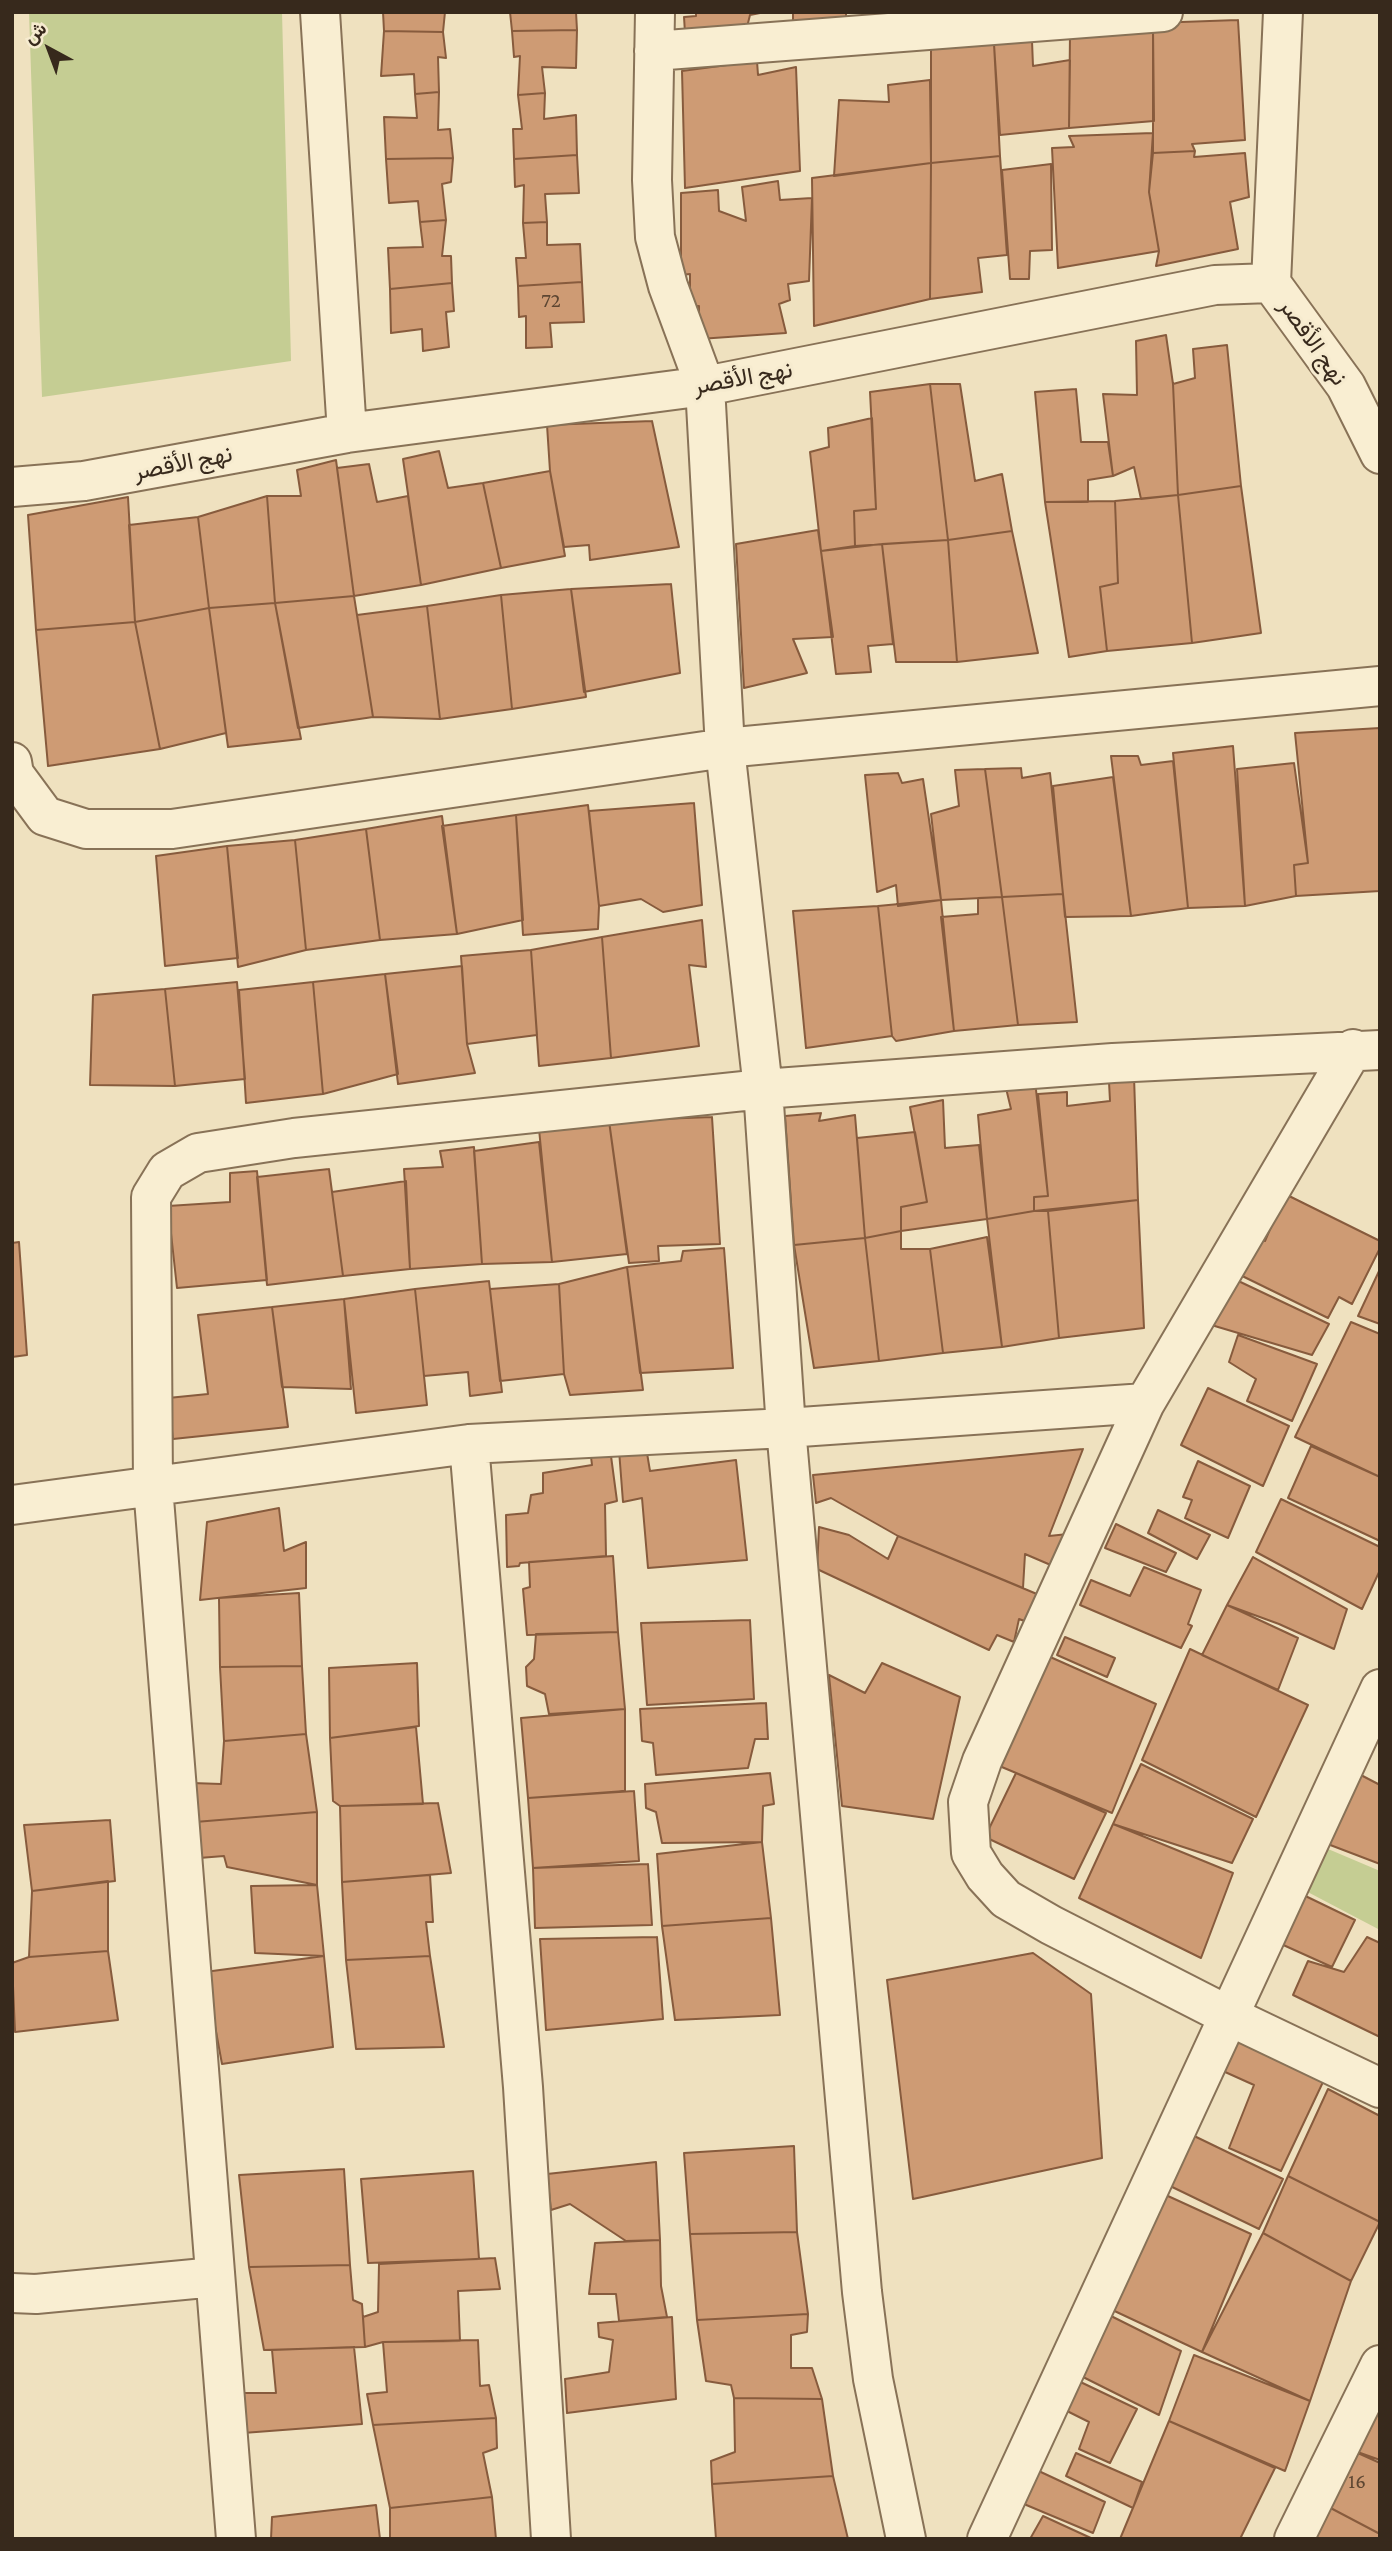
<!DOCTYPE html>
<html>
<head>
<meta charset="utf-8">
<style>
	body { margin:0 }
	#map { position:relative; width:1392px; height:2551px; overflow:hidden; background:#efe1bf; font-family:"Crimson Pro",Vazirmatn,serif }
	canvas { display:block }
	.frame { position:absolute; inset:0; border:14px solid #37291c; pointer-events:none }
	.north { position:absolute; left:14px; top:14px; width:70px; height:70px; -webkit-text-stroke:5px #f6ebcf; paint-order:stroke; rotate:319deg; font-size:19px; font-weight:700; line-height:28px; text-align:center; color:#37291c }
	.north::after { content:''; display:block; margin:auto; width:24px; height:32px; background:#37291c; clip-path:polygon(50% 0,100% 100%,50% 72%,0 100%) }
</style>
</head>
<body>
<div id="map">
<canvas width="1392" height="2551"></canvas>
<div class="frame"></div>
<div class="north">ش</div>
</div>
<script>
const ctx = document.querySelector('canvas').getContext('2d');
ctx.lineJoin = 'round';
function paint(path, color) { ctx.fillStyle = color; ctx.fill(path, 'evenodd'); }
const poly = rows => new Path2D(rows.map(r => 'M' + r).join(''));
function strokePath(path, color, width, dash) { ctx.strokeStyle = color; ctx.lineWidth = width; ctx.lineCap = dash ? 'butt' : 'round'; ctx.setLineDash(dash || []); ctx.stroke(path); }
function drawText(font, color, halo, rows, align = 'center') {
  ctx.font = font + ' "Crimson Pro",Vazirmatn,serif'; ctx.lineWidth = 6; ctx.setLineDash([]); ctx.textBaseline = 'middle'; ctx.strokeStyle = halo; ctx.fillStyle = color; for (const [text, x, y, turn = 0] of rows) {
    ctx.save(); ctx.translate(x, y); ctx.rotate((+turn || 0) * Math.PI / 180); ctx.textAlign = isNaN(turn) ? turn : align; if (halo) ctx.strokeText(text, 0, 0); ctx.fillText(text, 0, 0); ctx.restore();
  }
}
paint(poly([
	[29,12,282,12,291,361,42,397],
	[1321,1846,1380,1871,1380,1930,1302,1889]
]), '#c5cd93');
const building = poly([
	[383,12,445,12,443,32,384,31,383,12],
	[510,12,576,12,577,30,512,31,510,12],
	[696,12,765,12,750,15,746,31,685,33,684,17,696,16,696,12],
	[793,12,846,12,846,24,793,25,793,12],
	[1238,20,1245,140,1192,144,1195,151,1153,153,1153,23,1238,20],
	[1153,29,1154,121,1069,128,1070,34,1153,29],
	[577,30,576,68,542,67,545,93,518,95,520,56,514,57,512,31,577,30],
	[384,31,443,32,446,58,438,57,439,92,415,94,414,74,381,76,384,31],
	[1032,41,1033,66,1070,60,1069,128,1000,135,994,44,1032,41],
	[994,44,1000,156,931,163,931,48,994,44],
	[757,61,758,75,796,67,800,171,685,188,682,71,757,61],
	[930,80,931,163,834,176,839,100,889,102,888,85,930,80],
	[439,92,438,130,450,129,453,158,386,159,384,117,417,118,415,94,439,92],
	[545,93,544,119,576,115,577,155,514,159,513,129,522,129,518,95,545,93],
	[1153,133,1149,192,1159,251,1058,268,1052,148,1074,147,1069,136,1153,133],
	[1195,151,1194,157,1245,153,1249,197,1230,202,1238,249,1156,266,1159,251,1149,192,1153,153,1195,151],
	[577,155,579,193,545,194,547,222,523,223,524,185,515,187,514,159,577,155],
	[1000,156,1007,255,978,258,982,292,930,299,931,163,1000,156],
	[453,158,451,182,442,184,446,220,420,222,418,201,389,203,386,159,453,158],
	[931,163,930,299,814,326,812,178,931,163],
	[1051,164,1052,250,1030,251,1029,279,1010,279,1002,170,1051,164],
	[778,181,780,200,812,198,809,281,788,284,790,300,779,304,786,333,699,339,699,306,690,306,690,274,681,275,681,193,718,190,719,211,746,221,742,187,778,181],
	[446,220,442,256,451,256,452,283,390,289,388,248,423,247,420,222,446,220],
	[547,222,547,245,580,244,582,282,518,286,516,258,526,258,523,223,547,222],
	[582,282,584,322,550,323,552,347,526,348,526,316,519,317,518,286,582,282],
	[452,283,454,311,446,312,449,347,423,351,422,329,391,333,390,289,452,283],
	[1166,335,1173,384,1178,495,1141,499,1134,467,1113,476,1103,394,1137,395,1136,341,1166,335],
	[1227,345,1241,486,1178,495,1173,384,1195,378,1193,349,1227,345],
	[930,384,960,384,975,481,1002,474,1012,531,948,540,930,384],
	[930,384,948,540,855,546,854,511,876,509,870,392,930,384],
	[1076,389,1081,442,1108,442,1113,476,1088,480,1088,502,1045,502,1035,392,1076,389],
	[872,418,876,509,854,511,855,546,821,551,810,452,829,447,828,428,872,418],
	[652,421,679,547,590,560,589,545,564,547,550,471,547,425,652,421],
	[439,451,448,488,483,483,501,568,421,585,403,459,439,451],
	[336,460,354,596,275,603,267,496,301,496,297,470,336,460],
	[369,464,377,502,408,496,421,585,354,596,337,468,369,464],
	[550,471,565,556,501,568,483,483,550,471],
	[1241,486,1261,633,1192,643,1178,495,1241,486],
	[1178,495,1192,643,1107,651,1100,587,1118,583,1115,501,1178,495],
	[267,496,275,603,209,608,198,517,267,496],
	[128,497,135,622,36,630,28,515,128,497],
	[1115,501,1118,583,1100,587,1107,651,1069,657,1045,502,1115,501],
	[198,517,209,608,135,622,129,525,198,517],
	[818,530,833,637,793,639,807,673,744,688,736,544,818,530],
	[1012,531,1038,653,957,662,948,540,1012,531],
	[948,540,957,662,896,662,882,544,948,540],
	[882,544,893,644,868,646,871,672,836,674,821,551,882,544],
	[671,584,680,673,584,692,571,589,671,584],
	[571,589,586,697,512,709,501,595,571,589],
	[501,595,512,709,440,719,427,606,501,595],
	[354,596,373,717,298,728,275,603,354,596],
	[275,603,301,739,228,747,209,608,275,603],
	[427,606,440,719,373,717,357,615,427,606],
	[209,608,226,733,160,749,135,622,209,608],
	[135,622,160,749,48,766,36,630,135,622],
	[1380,728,1380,891,1296,896,1294,865,1308,863,1295,733,1380,728],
	[1233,746,1245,906,1188,908,1173,753,1233,746],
	[1111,756,1138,756,1141,765,1173,761,1188,908,1131,916,1111,756],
	[1294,763,1308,863,1294,865,1296,896,1245,906,1237,769,1294,763],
	[1021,768,1022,778,1050,773,1063,894,1002,897,985,769,1021,768],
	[985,769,1002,897,941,900,931,814,959,806,955,770,985,769],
	[898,773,902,783,923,779,941,900,898,906,896,885,877,892,865,775,898,773],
	[1113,777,1131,916,1065,917,1053,786,1113,777],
	[694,803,702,905,663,912,641,899,599,906,589,811,694,803],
	[588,805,599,906,598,929,523,935,516,815,588,805],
	[516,815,523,920,457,934,442,826,516,815],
	[442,816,457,934,380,940,366,829,442,816],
	[366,829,380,940,306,950,295,840,366,829],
	[295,840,306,950,238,967,227,846,295,840],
	[227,846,238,958,165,966,156,856,227,846],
	[1063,894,1077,1022,1018,1025,1002,897,1063,894],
	[1002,897,1018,1025,954,1031,941,917,978,914,978,898,1002,897],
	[941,900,954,1031,896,1041,892,1036,878,906,941,900],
	[878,906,892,1036,806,1048,793,911,878,906],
	[702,920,706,967,689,965,699,1046,611,1058,602,937,702,920],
	[602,937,611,1058,539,1066,531,950,602,937],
	[531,950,537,1035,467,1044,461,956,531,950],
	[462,966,467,1044,475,1073,398,1084,385,974,462,966],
	[385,974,398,1074,323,1094,313,982,385,974],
	[237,982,245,1079,175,1086,165,989,237,982],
	[313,982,323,1094,246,1103,239,990,313,982],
	[165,989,175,1086,90,1085,93,995,165,989],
	[1134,1076,1138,1200,1034,1211,1034,1197,1048,1196,1038,1094,1067,1092,1067,1106,1110,1101,1109,1082,1134,1076],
	[1035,1081,1048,1196,1034,1197,1034,1211,987,1219,978,1115,1011,1109,1005,1084,1035,1081],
	[943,1100,945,1148,979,1145,987,1219,901,1231,901,1207,927,1202,910,1107,943,1100],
	[821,1113,819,1121,855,1115,865,1238,794,1245,785,1116,821,1113],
	[712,1117,720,1244,658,1246,659,1261,629,1263,609,1121,712,1117],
	[609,1121,627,1254,552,1262,539,1129,609,1121],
	[915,1132,927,1202,901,1207,901,1231,865,1238,857,1138,915,1132],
	[539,1142,552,1262,482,1264,474,1151,539,1142],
	[474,1147,482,1264,410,1269,404,1169,443,1167,440,1151,474,1147],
	[329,1169,343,1276,267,1285,257,1177,329,1169],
	[257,1171,267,1280,177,1288,168,1206,230,1202,230,1173,257,1171],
	[406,1181,410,1269,343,1276,332,1192,406,1181],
	[1285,1194,1380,1241,1380,1248,1352,1304,1339,1297,1328,1318,1232,1271,1249,1235,1265,1241,1285,1194],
	[1138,1200,1144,1328,1059,1338,1048,1211,1138,1200],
	[1034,1211,1048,1211,1059,1338,1002,1347,987,1219,1034,1211],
	[901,1231,901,1249,930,1249,943,1353,879,1361,865,1238,901,1231],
	[987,1237,1002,1347,943,1353,930,1249,987,1237],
	[865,1238,879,1361,814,1368,794,1245,865,1238],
	[19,1242,27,1355,12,1357,12,1243,19,1242],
	[724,1248,733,1368,640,1373,627,1267,681,1261,683,1251,724,1248],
	[627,1267,643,1390,570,1395,564,1374,559,1284,627,1267],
	[1380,1269,1380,1324,1358,1316,1380,1269],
	[1232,1278,1329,1324,1312,1355,1208,1324,1232,1278],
	[489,1281,502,1392,470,1396,468,1372,424,1376,415,1289,489,1281],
	[559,1284,564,1374,500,1381,490,1289,559,1284],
	[415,1289,427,1405,356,1413,344,1299,415,1289],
	[344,1299,351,1389,282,1387,272,1307,344,1299],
	[272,1307,288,1427,173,1439,168,1398,208,1394,198,1315,272,1307],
	[1351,1322,1380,1334,1380,1477,1295,1437,1351,1322],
	[1238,1335,1317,1364,1292,1421,1247,1401,1256,1379,1229,1362,1238,1335],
	[1208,1388,1289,1426,1263,1486,1181,1445,1208,1388],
	[1311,1446,1380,1477,1380,1541,1288,1498,1311,1446],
	[646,1447,650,1471,736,1460,747,1560,648,1568,642,1498,623,1502,619,1450,646,1447],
	[1083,1449,1049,1536,1068,1534,1053,1566,1025,1554,1023,1588,898,1536,831,1498,816,1503,813,1475,1083,1449],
	[611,1456,617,1501,605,1504,606,1556,520,1563,519,1566,507,1567,506,1515,528,1513,531,1495,543,1493,543,1473,592,1465,591,1457,611,1456],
	[1198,1461,1250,1486,1228,1538,1185,1518,1192,1500,1183,1497,1198,1461],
	[1281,1499,1380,1547,1380,1570,1362,1609,1256,1552,1281,1499],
	[279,1508,284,1551,306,1542,306,1588,200,1600,207,1522,279,1508],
	[1158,1510,1210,1535,1197,1559,1148,1533,1158,1510],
	[1116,1524,1176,1553,1166,1572,1105,1548,1116,1524],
	[819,1527,849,1535,888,1559,898,1536,1044,1597,1038,1626,1019,1619,1014,1642,997,1635,989,1650,817,1569,819,1527],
	[613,1556,618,1632,527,1635,523,1589,530,1587,529,1562,613,1556],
	[1253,1557,1347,1609,1334,1649,1279,1624,1227,1605,1253,1557],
	[1144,1567,1201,1590,1188,1624,1192,1626,1181,1648,1080,1605,1091,1580,1130,1596,1144,1567],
	[299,1593,302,1666,220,1667,219,1598,299,1593],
	[1227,1605,1298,1638,1278,1690,1202,1655,1227,1605],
	[750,1620,754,1699,647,1705,641,1623,750,1620],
	[618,1632,625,1709,549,1714,545,1694,527,1686,526,1667,534,1659,536,1634,618,1632],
	[1065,1637,1115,1658,1107,1677,1057,1655,1065,1637],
	[1190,1649,1308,1705,1256,1817,1142,1760,1190,1649],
	[1048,1656,1156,1704,1112,1813,997,1765,1048,1656],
	[417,1663,419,1726,330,1738,329,1668,417,1663],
	[882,1663,960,1697,933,1819,842,1806,829,1675,865,1693,882,1663],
	[302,1666,306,1734,224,1741,220,1667,302,1666],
	[766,1703,768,1739,755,1739,748,1768,656,1775,653,1743,642,1741,640,1709,766,1703],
	[625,1709,625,1791,528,1798,521,1718,625,1709],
	[416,1727,423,1804,340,1806,333,1801,330,1738,416,1727],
	[306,1734,317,1812,195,1822,192,1783,221,1784,224,1741,306,1734],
	[1141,1764,1253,1819,1232,1863,1113,1824,1141,1764],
	[770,1773,774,1804,763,1806,762,1842,662,1843,656,1812,646,1808,645,1784,770,1773],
	[1016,1773,1106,1813,1074,1879,985,1837,1016,1773],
	[1357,1773,1380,1785,1380,1864,1325,1843,1357,1773],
	[634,1791,639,1861,533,1868,528,1798,634,1791],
	[438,1803,451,1873,342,1882,340,1806,438,1803],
	[317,1812,317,1885,227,1867,224,1856,199,1858,195,1822,317,1812],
	[110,1820,115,1881,32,1891,24,1825,110,1820],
	[1113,1824,1233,1873,1201,1958,1079,1898,1113,1824],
	[762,1842,771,1918,662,1926,657,1854,762,1842],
	[648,1864,652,1925,535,1928,533,1868,648,1864],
	[430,1875,433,1922,426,1922,430,1956,346,1960,342,1882,430,1875],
	[108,1881,108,1951,29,1957,32,1891,108,1881],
	[317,1885,324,1956,255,1953,251,1886,317,1885],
	[1293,1890,1355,1920,1332,1967,1270,1939,1293,1890],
	[771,1918,780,2015,675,2020,662,1926,771,1918],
	[657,1937,663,2019,546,2030,540,1939,657,1937],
	[1367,1937,1380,1943,1380,2037,1293,1995,1308,1961,1344,1972,1367,1937],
	[108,1951,118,2020,15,2032,12,1963,29,1957,108,1951],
	[1033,1953,1091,1994,1102,2158,913,2199,887,1980,1033,1953],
	[324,1956,333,2047,222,2064,205,1972,324,1956],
	[430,1956,444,2047,356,2049,346,1960,430,1956],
	[1230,2036,1323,2082,1281,2171,1229,2148,1254,2085,1214,2067,1230,2036],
	[1328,2089,1380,2116,1380,2222,1288,2176,1328,2089],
	[1188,2133,1283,2179,1259,2229,1166,2184,1188,2133],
	[794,2146,797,2232,690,2234,684,2153,794,2146],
	[656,2162,660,2240,626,2241,570,2204,551,2210,547,2174,656,2162],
	[344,2169,350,2265,249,2267,239,2175,344,2169],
	[473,2171,479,2259,368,2263,361,2179,473,2171],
	[1288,2176,1380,2222,1351,2281,1263,2233,1288,2176],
	[1157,2191,1251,2234,1202,2352,1106,2307,1157,2191],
	[797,2232,808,2314,697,2320,690,2234,797,2232],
	[1263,2233,1351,2281,1310,2401,1202,2352,1263,2233],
	[660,2240,661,2286,667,2317,619,2321,616,2294,589,2294,595,2243,660,2240],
	[495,2258,500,2289,458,2291,460,2341,383,2342,365,2347,363,2317,378,2312,379,2264,495,2258],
	[350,2265,353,2300,362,2304,365,2347,264,2350,249,2267,350,2265],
	[1101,2311,1181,2351,1159,2415,1075,2373,1101,2311],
	[808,2314,807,2332,791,2335,791,2368,812,2368,822,2399,734,2398,731,2385,706,2381,697,2320,808,2314],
	[672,2317,676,2399,567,2413,565,2379,609,2372,613,2340,599,2337,598,2323,672,2317],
	[478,2340,480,2386,489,2385,496,2418,373,2425,367,2394,387,2392,383,2342,478,2340],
	[354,2347,362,2424,243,2433,237,2393,276,2393,272,2350,354,2347],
	[1194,2355,1310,2401,1285,2471,1169,2421,1194,2355],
	[1070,2377,1137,2409,1110,2463,1079,2449,1089,2422,1059,2407,1070,2377],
	[1380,2389,1380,2463,1349,2449,1380,2389],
	[734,2398,822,2399,833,2476,712,2484,711,2461,735,2452,734,2398],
	[496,2418,497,2448,483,2453,492,2497,390,2508,373,2425,496,2418],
	[1169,2421,1275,2468,1240,2539,1120,2539,1169,2421],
	[1349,2449,1380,2460,1380,2534,1323,2504,1349,2449],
	[1076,2453,1142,2482,1133,2508,1066,2476,1076,2453],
	[1028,2466,1105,2502,1093,2533,1012,2499,1028,2466],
	[833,2476,848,2539,716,2539,712,2484,833,2476],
	[492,2497,496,2539,390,2539,390,2508,492,2497],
	[1323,2504,1380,2534,1380,2539,1308,2539,1323,2504],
	[376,2505,380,2539,271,2539,272,2517,376,2505],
	[1043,2516,1093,2539,1030,2539,1043,2516]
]);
paint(building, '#ce9b74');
strokePath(building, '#875b3d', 2);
const minor = poly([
	[320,12,347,433],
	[655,12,652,180,655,237,668,286,705,386,725,748,763,1089,786,1428,862,2292,873,2379,906,2539],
	[654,51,1163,12],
	[1271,283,1283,12],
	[12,487,84,481,347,433,705,386,1215,285,1271,283,1346,386,1380,454],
	[12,762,14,774,45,816,86,829,172,829,725,748,1380,686],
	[1353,1049,1145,1403,982,1761,968,1802,971,1853,985,1876,1006,1899,1051,1925,1227,2015,1380,2088],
	[469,1444,523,2087,551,2539],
	[12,1505,469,1444,786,1428,1145,1403],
	[12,2293,36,2294,215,2277],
	[236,2539,153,1486,151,1197,167,1171,198,1153,294,1138,763,1089,1113,1063,1380,1050],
	[987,2539,1380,1689],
	[1294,2539,1380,2365]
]);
strokePath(minor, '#887257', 42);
strokePath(minor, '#f9eed2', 38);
drawText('21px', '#5d4632', null, [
	["72",551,301],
	["16",1357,2482]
]);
drawText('24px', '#37291c', '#f6ebcf', [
	["نهج الأقصر",1313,342,55],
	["نهج الأقصر",743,378,-10],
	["نهج الأقصر",183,463,-11]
]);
</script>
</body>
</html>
